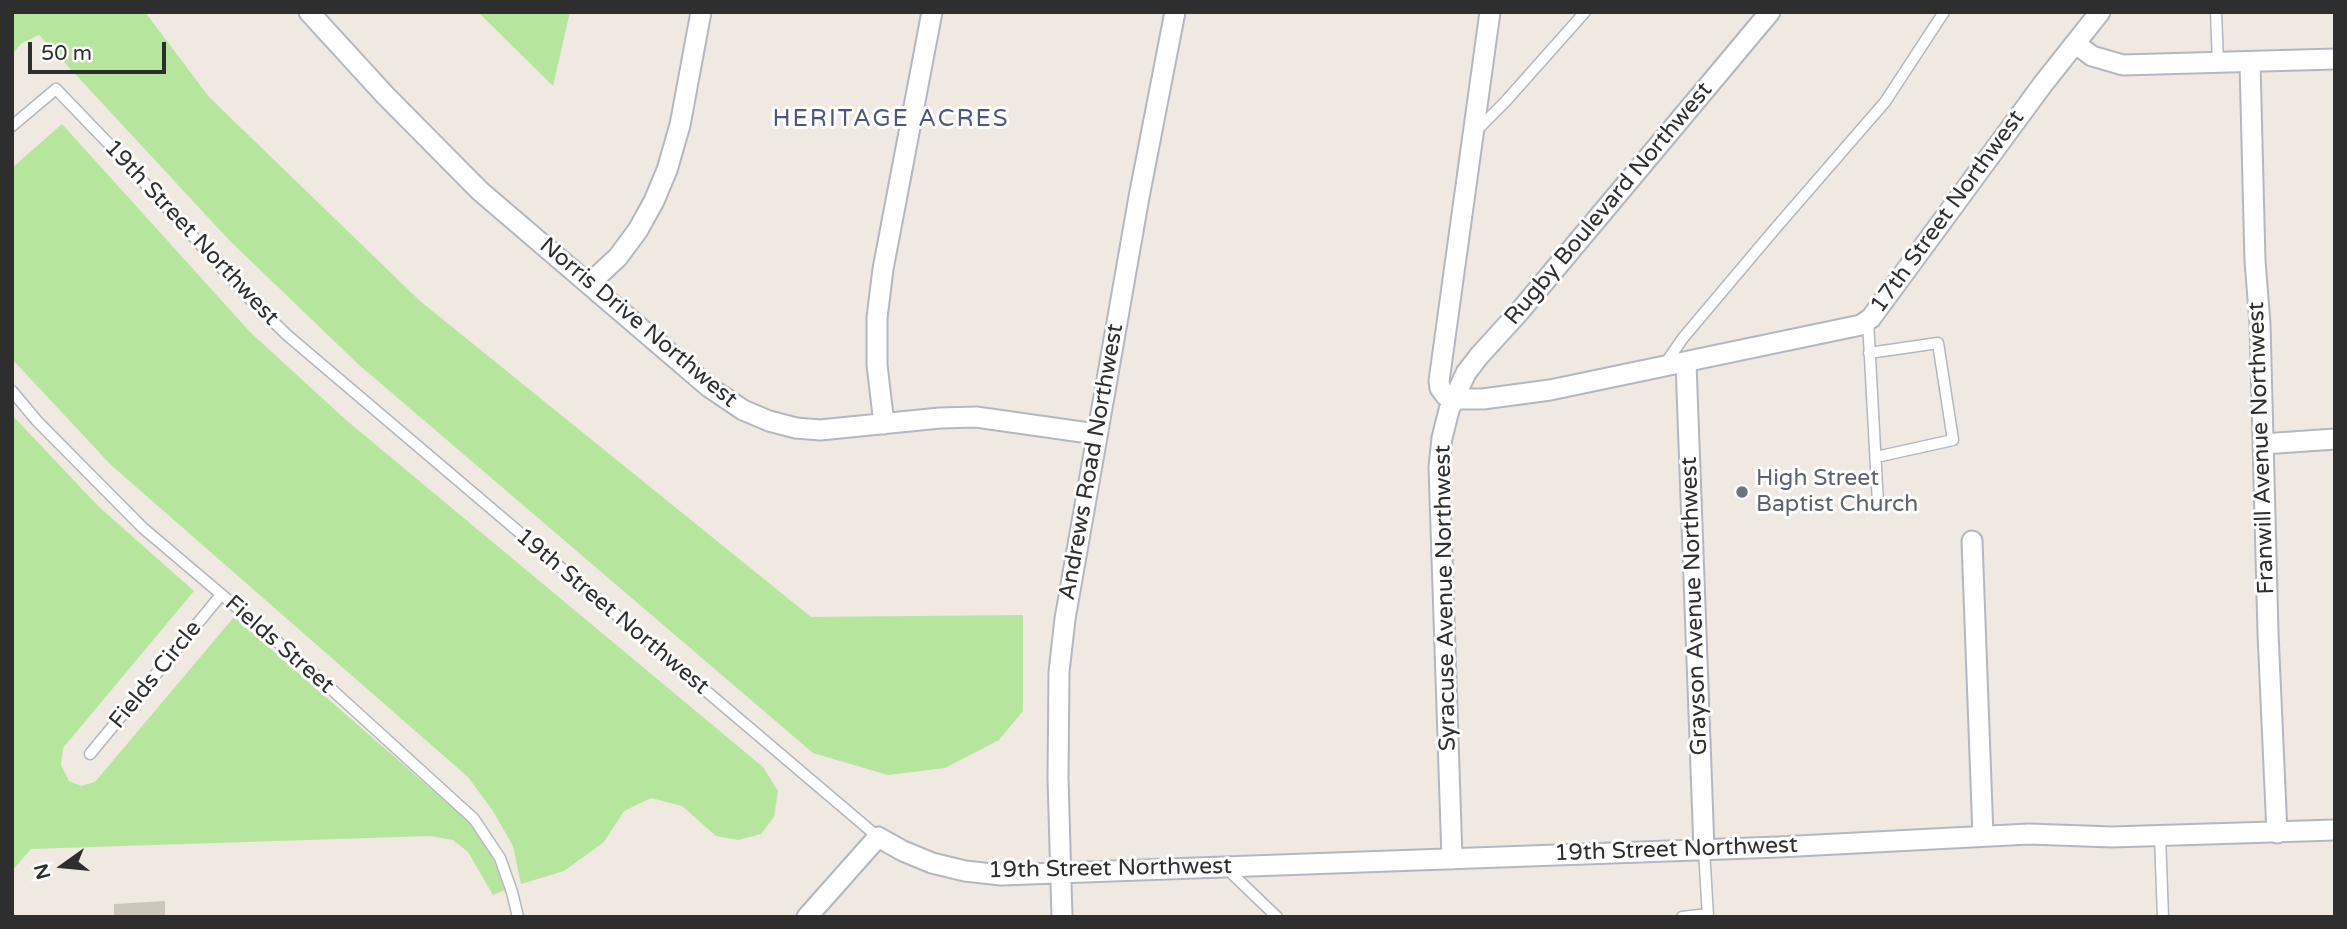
<!DOCTYPE html>
<html>
<head>
<meta charset="utf-8">
<style>
	body { margin:0 }
	#map { position:relative; width:2347px; height:929px; overflow:hidden; background:#efe9e1; font-family:"Varela Round",sans-serif }
	canvas { display:block }
	.frame { position:absolute; inset:0; border:14px solid #2e2e2e; pointer-events:none }
	.north { position:absolute; left:28px; top:831px; width:70px; height:70px; -webkit-text-stroke:5px #fff; paint-order:stroke; rotate:255deg; font-size:19px; font-weight:700; line-height:28px; text-align:center; color:#2e2e2e }
	.north::after { content:''; display:block; margin:auto; width:24px; height:32px; background:#2e2e2e; clip-path:polygon(50% 0,100% 100%,50% 72%,0 100%) }
	.scale { position:absolute; left:28px; top:42px; width:138px; height:32px; box-sizing:border-box; border:4px solid #2e2e2e; border-top:0; padding-left:9px; font-size:21px; line-height:24px; white-space:nowrap; color:#2e2e2e; -webkit-text-stroke:5px #fff; paint-order:stroke }
</style>
</head>
<body>
<div id="map">
<canvas width="2347" height="929"></canvas>
<div class="frame"></div>
<div class="north">N</div>
<div class="scale">50 m</div>
</div>
<script>
const ctx = document.querySelector('canvas').getContext('2d');
ctx.lineJoin = 'round';
function paint(path, color) { ctx.fillStyle = color; ctx.fill(path, 'evenodd'); }
const poly = rows => new Path2D(rows.map(r => 'M' + r).join(''));
function strokePath(path, color, width, dash) { ctx.strokeStyle = color; ctx.lineWidth = width; ctx.lineCap = dash ? 'butt' : 'round'; ctx.setLineDash(dash || []); ctx.stroke(path); }
function drawText(font, color, halo, rows, align = 'center') {
  ctx.font = font + ' "Varela Round",sans-serif'; ctx.lineWidth = 6; ctx.setLineDash([]); ctx.textBaseline = 'middle'; ctx.strokeStyle = halo; ctx.fillStyle = color; for (const [text, x, y, turn = 0] of rows) {
    ctx.save(); ctx.translate(x, y); ctx.rotate((+turn || 0) * Math.PI / 180); ctx.textAlign = isNaN(turn) ? turn : align; if (halo) ctx.strokeText(text, 0, 0); ctx.fillText(text, 0, 0); ctx.restore();
  }
}
paint(poly([
	[12,12,145,12,209,97,420,301,811,617,1023,615,1023,711,999,740,945,768,888,775,813,753,358,364,229,240,39,35,22,43,12,54],
	[478,12,570,12,553,86],
	[62,124,250,332,346,420,763,767,778,791,774,817,761,834,738,840,716,836,682,806,651,798,624,811,604,842,564,871,521,884,513,846,493,811,468,777,111,465,12,359,12,168],
	[12,415,98,506,194,591,63,748,61,765,69,781,81,786,95,782,234,617,468,821,480,835,494,861,505,890,493,895,468,852,453,840,430,836,31,849,12,871]
]), '#b6e59e');
const building = poly([
	[164,902,164,917,115,917,115,905,164,902]
]);
paint(building, '#cbc7bf');
strokePath(building, '#cbc5ba', 2);
const service = poly([
	[2216,12,2218,63],
	[12,126,56,89,108,143,251,300,287,335,878,837],
	[1475,132,1505,102,1585,12],
	[1868,321,1878,504],
	[1869,353,1938,343,1953,440,1876,457],
	[1665,364,1683,338,1774,230,1885,102,1944,12],
	[12,391,37,421,143,528,307,667,474,819,500,858,512,892,518,917],
	[90,754,221,595],
	[2160,836,2163,917],
	[1704,849,1708,917],
	[1227,869,1277,917],
	[1682,917,1708,914]
]);
const minor = poly([
	[309,12,385,95,480,191,709,387,743,410,769,421,796,428,820,430,940,418,976,417,1096,434],
	[2076,44,2092,56,2123,65,2335,59],
	[2250,63,2255,261,2260,324,2268,633,2277,833],
	[589,284,618,257,638,230,654,201,667,170,680,125,701,12],
	[1686,363,1704,849],
	[1453,399,1483,399,1550,390,1861,325,1871,318,2043,84,2100,12],
	[1453,399,1446,396,1440,388,1439,381,1490,12],
	[884,424,877,365,877,318,883,269,932,12],
	[2263,444,2335,439],
	[1972,541,1983,836],
	[1452,859,1439,467,1442,438,1449,410,1466,373,1479,356,1520,311,1770,12],
	[807,917,878,837,903,851,932,863,965,871,1001,875,1779,847,2029,834,2112,837,2335,830],
	[1062,917,1058,778,1059,672,1065,619,1139,197,1175,12]
]);
strokePath(service, '#b4b7c1', 13);
strokePath(minor, '#b4b7c1', 23);
strokePath(service, '#fff', 10);
strokePath(minor, '#fff', 19);
for (const [x, y, r, color] of [
	[1742,492,7,"#6b7280"]
]) { const dot = new Path2D(); dot.arc(x, y, r, 0, 2 * Math.PI); ctx.fillStyle = color; ctx.fill(dot); strokePath(dot, '#fff', 2.5); }
drawText('23px', '#2e2e2e', '#fff', [
	["Rugby Boulevard Northwest",1609,204,-50],
	["17th Street Northwest",1948,212,-54],
	["19th Street Northwest",191,233,47],
	["Norris Drive Northwest",638,323,40],
	["Franwill Avenue Northwest",2262,448,-92],
	["Andrews Road Northwest",1092,462,-80],
	["Syracuse Avenue Northwest",1446,598,-91],
	["Grayson Avenue Northwest",1695,606,-92],
	["19th Street Northwest",612,612,40],
	["Fields Street",279,645,41],
	["Fields Circle",156,675,-51],
	["19th Street Northwest",1676,850,-2],
	["19th Street Northwest",1110,869,-1]
]);
drawText('23px', '#5b616d', '#fff', [
	["High Street",1756,479],
	["Baptist Church",1756,505]
], 'left');
ctx.letterSpacing = '2px';
drawText('24px', '#4d5680', '#fff', [
	["HERITAGE ACRES",891,120]
]);
ctx.letterSpacing = '0px';
</script>
</body>
</html>
